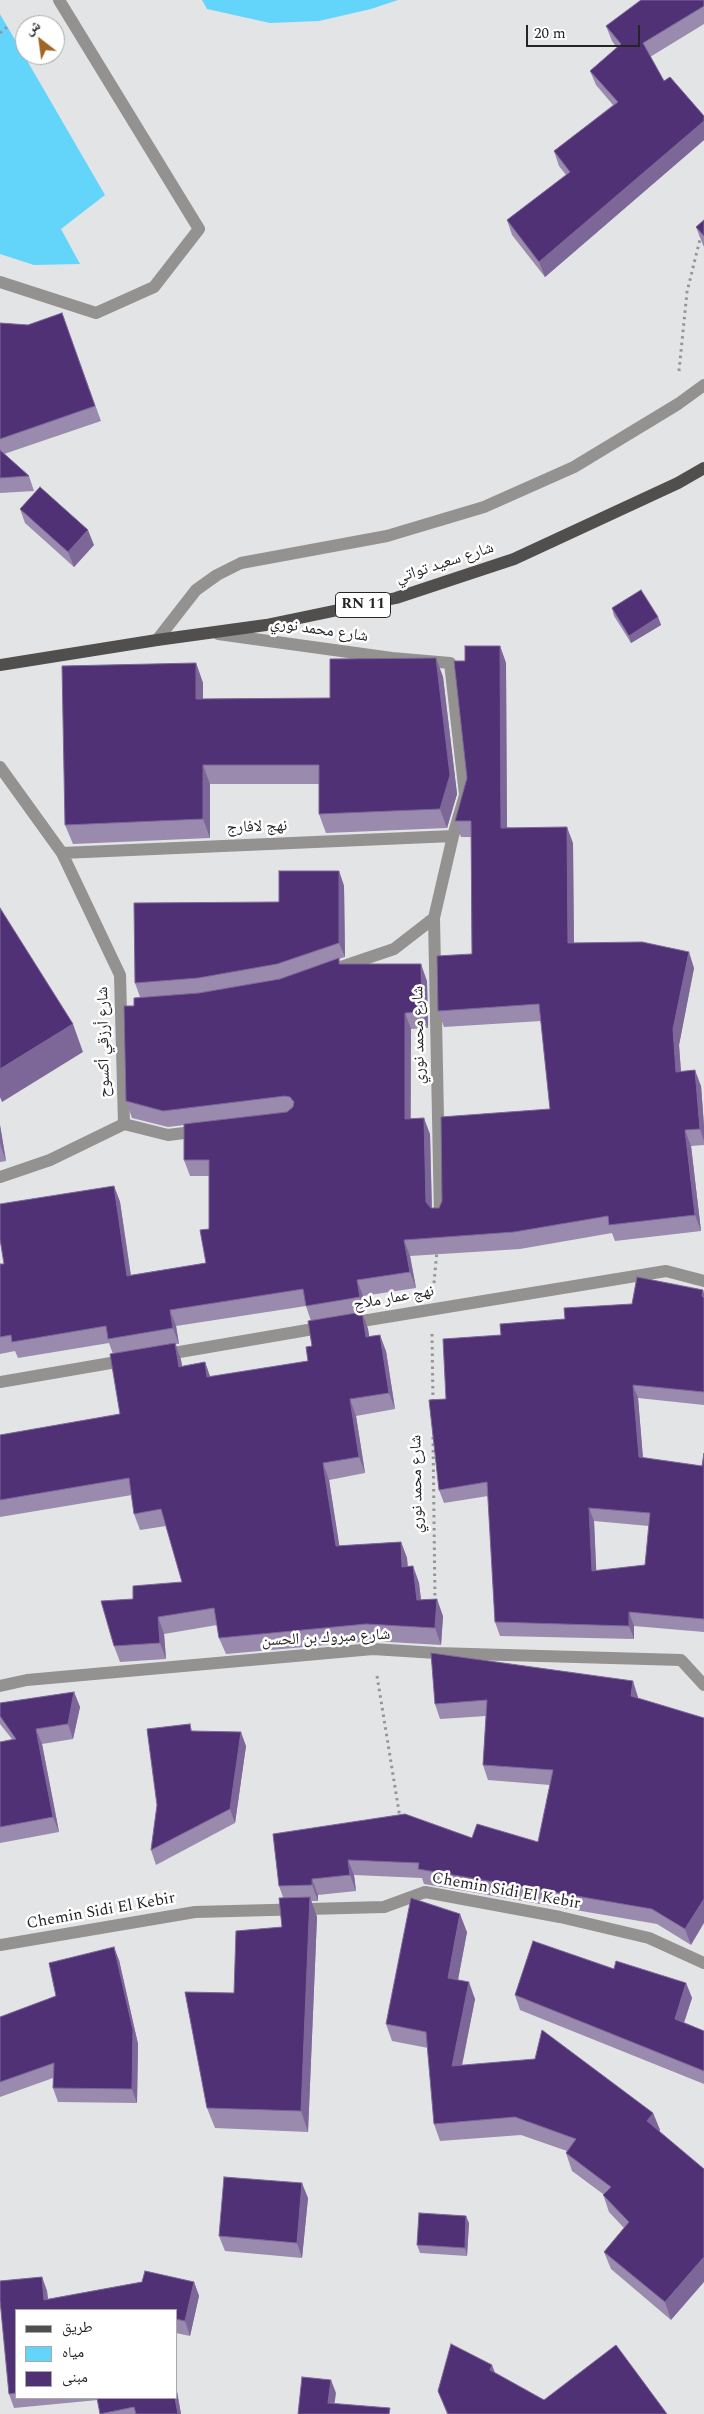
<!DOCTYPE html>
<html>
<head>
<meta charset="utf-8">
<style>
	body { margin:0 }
	#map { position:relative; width:704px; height:2414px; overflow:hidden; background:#e3e4e6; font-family:Spectral,"Noto Naskh Arabic",serif }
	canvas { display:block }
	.legend { position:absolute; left:15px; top:2309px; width:162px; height:90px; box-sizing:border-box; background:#fff; border:1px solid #a8a8a8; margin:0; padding:6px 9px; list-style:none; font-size:15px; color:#252526 }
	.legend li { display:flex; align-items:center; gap:10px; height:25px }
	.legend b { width:25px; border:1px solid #a8a8a8 }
	.north { position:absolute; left:15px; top:15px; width:50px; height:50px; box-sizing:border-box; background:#fff; border:1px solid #a8a8a8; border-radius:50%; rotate:330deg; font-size:14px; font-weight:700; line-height:20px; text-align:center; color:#252526 }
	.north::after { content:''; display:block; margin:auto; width:18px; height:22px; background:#a06626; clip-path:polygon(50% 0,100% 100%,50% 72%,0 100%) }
	.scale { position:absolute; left:526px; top:25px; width:114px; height:22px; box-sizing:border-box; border:2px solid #252526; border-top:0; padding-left:6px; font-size:15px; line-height:18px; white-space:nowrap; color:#252526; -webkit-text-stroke:4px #fff; paint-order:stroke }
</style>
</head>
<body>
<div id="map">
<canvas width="704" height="2414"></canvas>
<ul class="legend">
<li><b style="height:6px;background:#514f4e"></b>طريق</li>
<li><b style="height:14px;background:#63d5fa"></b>مياه</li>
<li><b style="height:14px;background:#503176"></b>مبنى</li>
</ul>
<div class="north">ش</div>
<div class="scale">20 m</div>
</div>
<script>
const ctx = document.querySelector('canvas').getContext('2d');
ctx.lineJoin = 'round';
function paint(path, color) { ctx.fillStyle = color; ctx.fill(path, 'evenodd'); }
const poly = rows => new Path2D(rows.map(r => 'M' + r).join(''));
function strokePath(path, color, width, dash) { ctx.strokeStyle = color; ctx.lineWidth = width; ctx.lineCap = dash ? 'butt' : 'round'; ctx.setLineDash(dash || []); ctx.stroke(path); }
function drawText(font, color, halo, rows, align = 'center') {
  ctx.font = font + ' Spectral,"Noto Naskh Arabic",serif'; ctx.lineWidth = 5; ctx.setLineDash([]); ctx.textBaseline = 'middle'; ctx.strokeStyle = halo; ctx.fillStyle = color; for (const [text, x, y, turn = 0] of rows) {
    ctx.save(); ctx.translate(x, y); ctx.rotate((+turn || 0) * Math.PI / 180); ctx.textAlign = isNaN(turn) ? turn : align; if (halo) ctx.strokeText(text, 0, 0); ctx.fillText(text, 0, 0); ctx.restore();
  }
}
paint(poly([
	[202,0,398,0,371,9,319,21,270,23,207,9],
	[0,14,105,195,61,229,80,264,34,265,0,254]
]), '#63d5fa');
strokePath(poly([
	[0,33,7,27],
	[679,371,687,292,701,235],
	[434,1283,437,1250],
	[432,1334,433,1403],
	[433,1437,435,1603],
	[377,1676,400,1818]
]), '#949596', 3, [2.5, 4]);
strokePath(poly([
	[0,282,96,313,154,287,199,229,59,0],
	[218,634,392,658,450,663,465,795,453,836,434,918,440,1217],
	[157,640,196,590,217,575,241,563,387,536,484,507,574,467,678,404,704,385],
	[0,767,62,853,120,975,124,1124,50,1160,0,1177],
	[62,853,453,836],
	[335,969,394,949,434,918],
	[124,1124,168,1135,200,1131],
	[350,1323,666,1271,704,1281],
	[162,1355,325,1327],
	[0,1382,128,1360],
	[0,1686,27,1680,373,1649,436,1653,681,1660,704,1685],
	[0,1945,195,1912,384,1907,425,1892,560,1917,649,1938,704,1963]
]), '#939291', 12);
strokePath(poly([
	[0,665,157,640,266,625,396,598,514,559,678,483,704,468]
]), '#514f4e', 12);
paint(poly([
	[704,0,704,24,650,57,664,81,704,116,704,140,545,277,512,235,507,220,566,175,559,166,554,151,613,105,596,85,590,71,617,48,612,41,606,26],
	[704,220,704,247,703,245,696,227],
	[62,313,101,421,4,454,29,476,34,491,0,493,0,323,28,325],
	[20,509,94,545,74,567,25,523],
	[612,608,658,617,661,625,631,643,614,616],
	[500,646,506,663,507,827,573,843,574,943,694,968,679,1045,681,1071,701,1086,704,1126,704,1145,691,1146,701,1231,615,1241,612,1233,520,1249,410,1256,416,1288,363,1296,365,1313,362,1313,368,1329,369,1337,386,1351,395,1409,356,1416,365,1473,329,1480,339,1546,401,1542,407,1558,408,1566,413,1566,419,1583,421,1600,443,1616,441,1645,372,1641,226,1654,219,1638,217,1625,164,1634,166,1659,120,1662,114,1646,133,1599,182,1582,166,1526,140,1530,134,1514,132,1495,0,1517,0,1435,120,1414,113,1354,109,1343,18,1358,15,1351,0,1354,0,1264,4,1264,114,1186,120,1202,131,1275,206,1263,209,1229,209,1176,190,1176,184,1160,184,1125,168,1127,132,1118,126,1101,134,1006,140,997,135,983,279,902,339,871,344,886,345,957,339,959,341,964,427,981,428,1028,411,1029,411,1119,430,1134,432,1208,439,1208,550,1109,541,1021,444,1027,438,1011,472,954,471,837,461,837,455,821,467,778,465,661],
	[306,1306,311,1321,312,1346,308,1361,210,1377,205,1362,182,1366,181,1360,176,1344,179,1344,176,1326],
	[436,658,443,677,457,794,447,828,326,833,319,814,319,784,210,784,210,838,73,844,65,825,196,663,203,683,203,699,330,698],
	[0,1125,6,1161,0,1162],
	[704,1293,704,1405,638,1398,643,1458,702,1466,704,1453,704,1632,634,1626,634,1639,500,1636,495,1622,488,1496,444,1503,439,1490,446,1399,501,1335,565,1319,632,1304],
	[594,1521,649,1526,645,1565,596,1571],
	[431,1653,638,1697,638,1699,691,1945,657,1924,424,1884,422,1878,354,1875,356,1891,318,1895,318,1901,311,1901,317,1917,308,2132,215,2128,207,2108,234,1993,282,1927,283,1897,279,1886,273,1834,472,1838,538,1842,550,1785,488,1780,483,1765,486,1716,440,1719,435,1704],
	[74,1692,80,1707,73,1739,42,1744,59,1832,0,1843,0,1742,12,1739,0,1724,0,1703],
	[190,1724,192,1731,246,1746,235,1823,156,1865,151,1850],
	[467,1932,458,1980,475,1999,462,2066,653,2113,660,2130,659,2131,671,2320,611,2269,604,2252,624,2228,609,2212,603,2194,572,2171,566,2153,567,2151,521,2135,440,2141,434,2124,428,2048,392,2041,386,2024],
	[119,1960,138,2044,137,2103,58,2102,53,2088,53,2078,0,2097,0,2017,56,1996],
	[614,1969,686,1983,692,1998,684,2023,704,2031,704,2084,520,2010,515,1995],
	[308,2198,302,2258,225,2251,219,2236],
	[469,2223,467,2256,420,2253,417,2245],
	[145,2271,194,2282,199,2296,190,2336,176,2333,176,2310,16,2310,16,2398,176,2398,176,2386,181,2414,100,2414,98,2400,14,2408,9,2394,0,2300,0,2281,42,2277,47,2291,48,2299,142,2282],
	[495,2373,544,2400,667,2414,447,2414,438,2391]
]), '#9a8aae');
paint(poly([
	[704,121,704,140,545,277,539,262],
	[88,530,94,545,74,567,68,552],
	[658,617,661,625,631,643,629,636],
	[500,646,506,663,507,844,501,828],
	[436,658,443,677,457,794,447,828,440,809],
	[196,663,203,683,203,719,196,699],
	[203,765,210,784,210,838,203,819],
	[567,827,573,843,574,959,568,943],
	[339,871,344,886,345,957,339,943],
	[689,952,694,968,679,1045,682,1088,676,1072,673,1029],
	[421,964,427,981,428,1028,422,1012],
	[405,1013,411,1029,410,1135,405,1119],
	[73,1024,83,1052,2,1102,0,1097,0,1069],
	[695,1070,701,1086,704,1126,704,1141,700,1129],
	[424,1118,430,1134,432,1218,426,1202],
	[0,1125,6,1161,1,1147,0,1142],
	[685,1130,691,1146,701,1231,695,1215],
	[114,1186,120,1202,133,1292,127,1276],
	[404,1240,410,1256,416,1288,410,1272],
	[357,1280,363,1296,365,1313,360,1297],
	[703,1290,704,1293,704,1302,702,1296],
	[170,1310,176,1326,179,1344,173,1328],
	[362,1312,368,1329,372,1354,366,1337],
	[380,1335,386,1351,395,1409,389,1393],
	[175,1343,181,1360,185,1383,179,1367],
	[205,1362,211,1379,207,1377],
	[633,1385,638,1398,644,1471,639,1457],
	[350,1399,356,1416,365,1473,359,1457],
	[323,1463,329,1480,342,1562,336,1546],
	[589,1508,594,1521,597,1585,592,1571],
	[401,1542,407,1558,408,1583,402,1567],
	[413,1566,419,1583,423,1617,417,1600],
	[437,1599,443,1616,441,1645,435,1628],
	[629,1612,634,1626,634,1639,629,1626],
	[158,1617,164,1634,166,1659,160,1643],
	[633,1681,638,1697,636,1712,631,1696],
	[74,1692,80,1707,73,1739,68,1724],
	[36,1729,42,1744,59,1832,53,1817],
	[241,1732,246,1746,235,1823,230,1809],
	[348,1860,354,1875,356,1891,350,1875],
	[312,1879,318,1895,318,1901,312,1885],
	[310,1897,317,1917,308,2132,301,2111],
	[704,1899,704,1923,691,1945,685,1929],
	[460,1914,467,1932,455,1995,448,1978],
	[114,1947,119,1960,138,2044,137,2103,132,2089],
	[469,1982,475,1999,458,2084,452,2066],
	[686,1983,692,1998,680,2034,675,2019],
	[653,2113,660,2130,654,2139,647,2121],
	[302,2183,308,2198,302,2258,297,2243],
	[466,2216,469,2223,467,2256,465,2248],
	[704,2257,704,2282,671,2320,665,2302],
	[42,2277,47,2291,49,2310,44,2300],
	[194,2282,199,2296,190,2336,185,2321],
	[492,2365,499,2383,490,2370],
	[331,2380,336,2393,333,2414,328,2403],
	[176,2386,181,2414,178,2414,175,2398,176,2398]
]), '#7c6798');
const building = poly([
	[641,0,704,0,704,6,643,43,664,81,670,77,704,116,704,121,539,262,507,220,570,172,554,151,618,102,590,71,621,44,606,26,641,0],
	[704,220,704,236,696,227,704,220],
	[62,313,95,406,0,439,0,323,28,325,62,313],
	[0,450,29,476,0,478,0,450],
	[40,487,88,530,68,552,20,509,40,487],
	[641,590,658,617,629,636,612,608,641,590],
	[465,646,500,646,501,828,567,827,568,943,642,942,689,952,673,1029,676,1072,695,1070,700,1129,685,1130,695,1215,609,1225,608,1216,514,1232,404,1240,410,1272,357,1280,360,1297,306,1306,303,1289,170,1310,173,1328,108,1339,106,1326,12,1342,11,1335,0,1337,0,1264,4,1264,0,1239,0,1204,114,1186,127,1276,206,1263,200,1230,209,1229,209,1160,184,1160,184,1124,287,1112,293,1107,294,1102,290,1097,285,1096,163,1111,126,1101,124,1006,134,1006,134,998,199,993,280,979,339,958,339,964,421,964,422,1012,405,1013,405,1119,424,1118,426,1202,431,1208,439,1208,442,1201,441,1117,550,1109,539,1004,438,1011,437,956,472,954,471,821,455,821,467,778,454,661,465,661,465,646],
	[436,658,450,775,440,809,319,814,319,765,203,765,203,819,65,825,62,666,196,663,196,699,330,698,330,659,436,658],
	[279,871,339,871,339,943,277,964,198,978,135,983,134,903,279,902,279,871],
	[0,908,73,1024,0,1069,0,908],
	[637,1277,703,1290,702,1296,704,1298,704,1392,633,1385,639,1457,702,1466,704,1453,704,1619,629,1612,629,1626,495,1622,487,1482,439,1490,429,1400,446,1399,443,1339,501,1335,500,1324,565,1319,564,1308,632,1304,637,1277],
	[589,1508,650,1513,645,1565,592,1571,589,1508],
	[362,1312,366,1337,380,1335,389,1393,350,1399,359,1457,323,1463,336,1546,401,1542,402,1567,413,1566,417,1600,437,1599,435,1628,366,1624,219,1638,214,1608,158,1617,160,1643,114,1646,101,1601,133,1599,133,1586,182,1582,161,1509,134,1514,129,1478,0,1500,0,1435,120,1414,110,1354,175,1343,179,1367,205,1362,207,1377,308,1361,306,1347,312,1346,308,1321,362,1312],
	[431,1653,633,1681,631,1696,704,1718,704,1899,685,1929,652,1909,418,1869,419,1863,348,1860,350,1875,312,1879,312,1885,279,1886,273,1834,405,1814,472,1838,477,1824,538,1842,553,1770,483,1765,487,1700,435,1704,431,1653],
	[74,1692,68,1724,36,1729,53,1817,0,1827,0,1742,16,1739,0,1716,0,1703,74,1692],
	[190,1724,191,1731,241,1732,230,1809,151,1850,157,1805,147,1729,190,1724],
	[310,1897,301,2111,207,2108,185,1992,234,1993,236,1931,282,1927,279,1898,310,1897],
	[411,1898,460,1914,448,1978,469,1982,452,2066,535,2059,542,2030,653,2113,647,2121,704,2169,704,2257,665,2302,604,2252,629,2222,603,2195,611,2187,566,2153,576,2139,515,2117,434,2124,426,2032,386,2024,411,1898],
	[533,1941,614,1969,616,1961,686,1983,675,2019,704,2031,704,2071,515,1995,533,1941],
	[114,1947,133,2030,132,2089,53,2088,54,2063,0,2082,0,2017,56,1996,49,1963,114,1947],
	[224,2177,302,2183,297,2243,219,2236,224,2177],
	[419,2213,466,2216,465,2248,417,2245,419,2213],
	[145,2271,194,2282,185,2321,176,2319,176,2310,16,2310,16,2393,9,2394,0,2300,0,2281,42,2277,44,2300,142,2282,145,2271],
	[451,2344,492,2365,490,2370,544,2400,616,2345,667,2414,448,2414,438,2391,451,2344],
	[302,2377,331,2380,328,2403,390,2408,389,2414,298,2414,302,2377],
	[97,2398,175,2398,178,2414,136,2414,134,2407,100,2414,97,2398]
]);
paint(building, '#503176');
strokePath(building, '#7c6798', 1);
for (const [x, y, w] of [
	[363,605,55]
]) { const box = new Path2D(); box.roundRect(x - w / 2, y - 12.5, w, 25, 4); ctx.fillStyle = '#fff'; ctx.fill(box); strokePath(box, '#252526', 1); }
drawText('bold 15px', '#252526', null, [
	["RN 11",363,605]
]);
drawText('16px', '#252526', '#fff', [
	["شارع سعيد تواتي",445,564,-18],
	["شارع محمد نوري",319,631,8],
	["نهج لافارج",257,828,-2],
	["شارع محمد نوري",420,1035,-91],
	["شارع أرزقي أكسوح",105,1042,-91],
	["نهج عمار ملاح",394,1299,-10],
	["شارع محمد نوري",418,1484,-91],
	["شارع مبروك بن الحسن",326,1639,-3],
	["Chemin Sidi El Kebir",506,1892,10],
	["Chemin Sidi El Kebir",101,1912,-10]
]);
</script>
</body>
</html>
